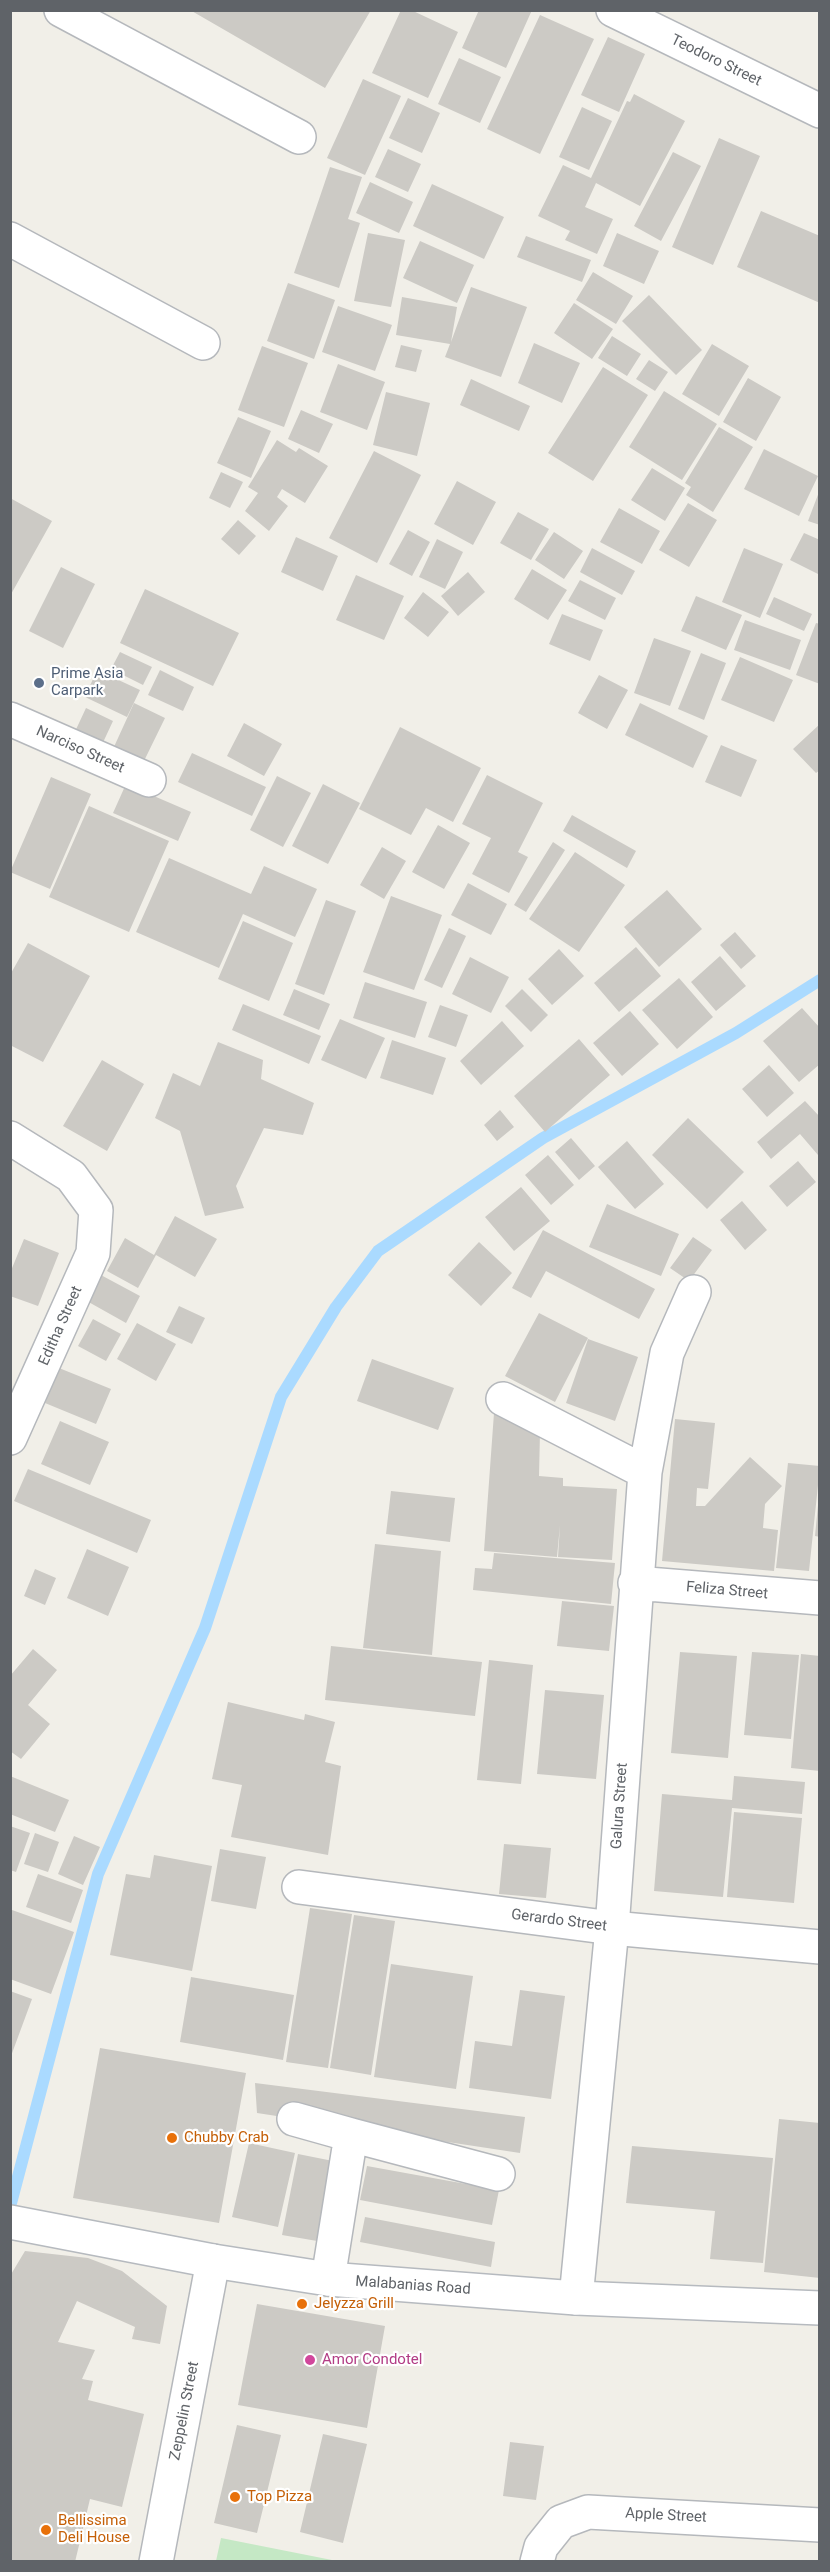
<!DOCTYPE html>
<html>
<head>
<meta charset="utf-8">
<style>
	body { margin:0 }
	#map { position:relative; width:830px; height:2572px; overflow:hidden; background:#f1efe8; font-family:Roboto,sans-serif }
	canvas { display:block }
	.frame { position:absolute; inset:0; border:12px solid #5f6368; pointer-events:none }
</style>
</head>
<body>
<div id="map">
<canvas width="830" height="2572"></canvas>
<div class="frame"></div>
</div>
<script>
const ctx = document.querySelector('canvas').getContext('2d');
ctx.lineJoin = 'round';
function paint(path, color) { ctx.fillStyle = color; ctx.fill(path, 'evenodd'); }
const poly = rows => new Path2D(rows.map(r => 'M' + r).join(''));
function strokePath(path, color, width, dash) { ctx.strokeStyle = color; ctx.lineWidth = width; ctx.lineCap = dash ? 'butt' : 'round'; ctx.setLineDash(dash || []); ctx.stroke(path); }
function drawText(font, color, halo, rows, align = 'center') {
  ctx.font = font + ' Roboto,sans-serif'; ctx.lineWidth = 4.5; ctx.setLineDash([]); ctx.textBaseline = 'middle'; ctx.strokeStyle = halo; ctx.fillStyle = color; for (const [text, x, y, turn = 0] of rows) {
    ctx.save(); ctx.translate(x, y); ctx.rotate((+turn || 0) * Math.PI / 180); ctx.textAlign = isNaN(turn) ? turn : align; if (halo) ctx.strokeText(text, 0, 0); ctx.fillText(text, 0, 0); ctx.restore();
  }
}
paint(poly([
	[221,2538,337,2561,216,2561]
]), '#c5e8c5');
strokePath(poly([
	[10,2207,98,1874,205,1628,281,1397,336,1307,378,1251,543,1138,736,1033,820,980]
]), '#aadaff', 12);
paint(poly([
	[190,10,371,10,325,88],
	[401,10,411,10,458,32,428,98,372,73],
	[479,10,532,10,506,68,462,48],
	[540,15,594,39,540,154,487,129],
	[608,37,645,54,619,112,581,95],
	[459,58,501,77,480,123,438,104],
	[363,79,401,96,365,175,327,158],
	[634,94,685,121,640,206,596,183,585,207,613,219,597,254,565,240,570,231,538,216,563,165,591,178,627,101,630,102],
	[408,98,440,113,422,153,389,138],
	[582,107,612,121,589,170,559,157],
	[719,138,760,156,713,265,672,247],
	[388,149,421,164,408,192,375,177],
	[673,152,701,166,661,241,634,226],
	[330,167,362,177,348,219,360,223,339,288,294,273],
	[370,182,413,202,399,233,356,213],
	[432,184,504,217,484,259,413,226],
	[761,211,820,236,820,303,737,267],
	[368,233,405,240,391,307,354,301],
	[617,233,659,251,644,284,603,266],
	[526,236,591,260,582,282,517,257],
	[420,241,474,265,457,303,403,278],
	[593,272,633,296,616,324,576,300],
	[288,283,335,300,314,359,267,341],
	[471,287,527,307,501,377,445,357,450,344,396,335,402,297,457,307,451,342],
	[649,295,702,350,676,375,622,321],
	[574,303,613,329,592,359,554,333],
	[338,306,392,325,375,371,322,352],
	[612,336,641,354,627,376,598,358],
	[534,343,580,363,562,403,518,383],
	[712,344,749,366,719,416,682,394],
	[401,345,422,350,416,372,395,367],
	[262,346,308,363,284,427,238,410],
	[649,360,668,372,655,391,636,379],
	[338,364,385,382,367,430,320,412],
	[603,367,648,395,593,481,548,453],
	[748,378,781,397,756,441,723,422],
	[471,379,530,406,519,431,460,405],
	[664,391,717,424,682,480,629,447],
	[386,392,430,403,417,456,373,445],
	[301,410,333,424,319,453,288,439],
	[238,417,271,431,251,478,217,463],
	[719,427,753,447,713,512,686,495,691,487,685,483],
	[277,440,296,452,299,448,328,466,305,503,282,489,277,497,288,506,269,531,245,511,258,493,248,487],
	[764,449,818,476,799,516,744,489],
	[374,451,421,475,377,563,329,538],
	[652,468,685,488,665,521,631,500],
	[221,472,243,482,230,508,209,498],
	[457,481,496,502,473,545,434,524],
	[819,492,820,492,820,525,808,521],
	[10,498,52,521,10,596],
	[688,503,717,520,689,567,659,550],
	[619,508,660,531,642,564,600,542],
	[518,512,549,529,531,560,500,543],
	[238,520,256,536,239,555,221,539],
	[408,530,430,542,412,576,389,564],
	[554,532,583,551,564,579,535,560],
	[804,533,820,540,820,575,790,560],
	[296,537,338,556,323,591,281,572],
	[437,539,463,552,445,589,419,577],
	[592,548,635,571,622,595,580,572],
	[744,548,783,564,760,618,722,602],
	[61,567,95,584,63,648,29,631],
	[532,569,567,590,548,620,514,599],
	[468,572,485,592,458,616,441,596],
	[356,575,404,596,384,640,336,620],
	[580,580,616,598,605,620,568,601],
	[145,589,239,633,213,686,120,643],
	[423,592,449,612,428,637,404,618],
	[696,596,742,615,726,650,681,631],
	[774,597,812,614,804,631,766,614],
	[562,614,603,630,590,661,549,644],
	[745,620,801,640,790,670,734,650],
	[816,623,820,624,820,684,796,675],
	[654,638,691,651,670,706,634,693],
	[120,652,152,667,143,685,111,669],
	[701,653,726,663,704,720,678,709],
	[740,657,793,680,774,722,721,700],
	[97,670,140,690,127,717,85,697],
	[160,670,194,687,183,711,148,695],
	[599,675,628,690,607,729,578,713],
	[134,703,165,718,143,763,113,749],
	[640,703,708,736,693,768,625,735],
	[86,708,113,721,99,751,72,738],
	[244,723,282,744,264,776,227,756],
	[820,724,820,770,816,773,793,749],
	[400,727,481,768,453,822,426,808,411,835,359,809],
	[721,745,757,760,741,797,705,782],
	[192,753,266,787,252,816,178,782],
	[487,775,543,803,518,852,528,857,509,893,472,874,491,838,462,824],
	[277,776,311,793,283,847,250,830],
	[51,777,91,794,50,889,10,872],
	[126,784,191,812,178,841,113,813],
	[323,784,360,803,328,864,292,846],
	[89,806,169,841,129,932,49,897],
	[572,815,636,851,627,868,563,831],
	[438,825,470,843,444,889,412,872],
	[553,842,565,850,526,912,514,905],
	[382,847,406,861,384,899,360,885],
	[575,852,625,885,579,952,529,919],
	[169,858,251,894,264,866,317,889,295,937,243,914,219,968,136,932],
	[468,883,507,904,491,935,451,915],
	[667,890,702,929,659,967,624,927],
	[391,896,442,915,414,990,363,972],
	[326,900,356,911,324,995,295,984],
	[243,921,293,943,269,1001,218,979],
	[449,928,466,936,442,988,424,980],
	[735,932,756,956,741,969,720,945],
	[28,943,90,976,43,1062,10,1045,10,975],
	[636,947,661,976,619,1012,594,983],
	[559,949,584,976,552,1005,528,979],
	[720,956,746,986,716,1011,691,982],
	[470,957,509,977,491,1013,452,994],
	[679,978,713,1017,677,1049,642,1010],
	[365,982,427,1002,415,1038,353,1018],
	[294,989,330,1004,319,1030,283,1015],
	[522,989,548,1015,531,1032,505,1006],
	[243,1004,321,1036,309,1064,232,1030],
	[440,1005,468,1015,456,1047,428,1037],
	[802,1008,820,1028,820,1064,799,1082,763,1041],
	[630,1011,659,1044,622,1076,593,1043],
	[340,1019,385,1038,366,1079,321,1060],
	[502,1021,524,1046,481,1085,460,1061],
	[579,1039,610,1075,545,1132,514,1096],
	[392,1040,446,1058,433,1095,380,1078],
	[218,1042,263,1060,261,1079,314,1103,303,1135,264,1128,236,1186,244,1208,205,1216,180,1131,155,1118,173,1073,200,1086],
	[102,1060,144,1084,107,1151,63,1126],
	[769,1065,794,1093,767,1117,742,1089],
	[805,1101,820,1117,820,1154,818,1155,800,1134,771,1159,757,1142],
	[500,1110,514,1127,497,1141,484,1125],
	[688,1118,744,1172,707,1209,652,1155],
	[571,1138,595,1166,579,1180,555,1152],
	[627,1141,664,1184,635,1209,598,1167],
	[548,1155,574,1185,551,1205,525,1175],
	[798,1161,816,1182,787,1207,769,1186],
	[521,1187,550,1221,514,1251,485,1217],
	[742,1201,767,1230,745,1250,720,1220],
	[607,1204,679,1234,661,1276,589,1247],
	[175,1216,217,1239,195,1277,156,1255,138,1288,107,1271,125,1238,154,1255],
	[543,1230,655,1289,639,1319,546,1271,531,1298,512,1288],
	[693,1237,712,1250,689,1281,670,1268],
	[24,1239,59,1253,38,1306,10,1296,10,1273],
	[479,1242,512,1273,481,1306,448,1275],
	[99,1274,140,1296,126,1323,85,1300],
	[179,1306,205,1318,192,1344,166,1332],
	[539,1313,588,1338,555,1402,505,1376],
	[93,1319,121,1334,106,1361,78,1346],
	[137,1323,176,1344,156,1381,117,1359],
	[588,1339,638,1357,615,1421,566,1403],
	[372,1359,454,1388,438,1430,357,1401],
	[59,1368,111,1389,96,1424,45,1403],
	[494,1413,540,1432,539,1476,563,1478,563,1486,617,1489,612,1560,558,1557,560,1525,557,1557,484,1551],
	[675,1419,715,1423,708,1489,697,1488,696,1506,705,1506,750,1457,782,1486,765,1504,763,1528,778,1530,774,1571,662,1561],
	[60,1421,109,1442,90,1485,41,1464],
	[788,1463,820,1466,809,1571,776,1568],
	[28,1469,151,1520,137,1553,14,1501],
	[391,1491,455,1498,450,1542,386,1534],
	[818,1505,820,1505,820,1537,815,1536],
	[375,1544,441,1551,432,1655,363,1648],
	[87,1549,129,1567,108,1616,67,1598],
	[494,1553,615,1563,611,1604,473,1590,475,1568,492,1569],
	[35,1569,56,1578,45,1605,24,1596],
	[562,1601,614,1606,609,1651,557,1646],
	[331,1646,482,1662,475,1716,325,1700],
	[33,1649,57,1670,28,1705,50,1724,21,1759,10,1751,10,1676],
	[680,1652,737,1656,728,1758,671,1753],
	[752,1652,799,1655,791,1739,744,1735],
	[801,1654,820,1656,820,1771,791,1768],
	[489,1660,533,1665,521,1784,477,1780],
	[545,1690,604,1695,596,1779,537,1774],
	[228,1702,304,1720,305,1714,335,1722,325,1762,341,1766,328,1855,231,1837,242,1785,212,1779],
	[10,1776,69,1800,55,1832,10,1814],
	[734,1776,805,1782,802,1814,732,1808,723,1897,654,1891,662,1794,732,1800],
	[734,1812,802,1818,794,1903,727,1897],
	[10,1826,30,1833,16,1872,10,1870],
	[35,1833,59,1842,48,1872,24,1864],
	[74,1836,100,1847,83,1885,58,1874],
	[504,1844,551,1848,546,1898,499,1894],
	[220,1849,266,1857,256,1909,211,1901],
	[154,1855,212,1866,192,1971,110,1955,126,1874,150,1878],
	[38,1874,83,1890,71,1923,26,1907],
	[310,1908,352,1914,328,2068,286,2062],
	[12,1910,74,1932,51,1994,10,1979],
	[354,1915,395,1921,371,2075,330,2068],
	[391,1964,473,1976,456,2089,374,2077],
	[191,1977,294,1995,283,2060,180,2042],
	[520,1990,565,1996,551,2099,469,2088,475,2041,512,2046],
	[10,1991,32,1999,11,2056,10,2056],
	[100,2048,246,2073,219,2223,73,2198],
	[255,2083,525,2117,520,2153,257,2113],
	[779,2119,820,2123,820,2278,764,2272],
	[249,2143,295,2153,278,2227,232,2217],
	[632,2146,773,2158,763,2263,710,2259,715,2211,626,2203],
	[298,2154,338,2162,323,2242,282,2235],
	[367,2166,499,2190,492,2225,360,2200],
	[365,2217,495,2242,491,2267,360,2242],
	[25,2251,88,2258,122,2271,167,2306,160,2344,132,2339,135,2327,77,2301,58,2342,95,2350,82,2379,93,2381,88,2400,144,2414,122,2507,90,2499,75,2562,10,2562,10,2276],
	[257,2304,385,2326,367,2428,238,2405],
	[237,2425,281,2435,257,2533,214,2523],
	[323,2434,367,2444,343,2543,300,2532],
	[510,2442,544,2446,536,2500,503,2496]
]), '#cccac5');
const minor = poly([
	[61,10,299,137],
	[613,10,820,111],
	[10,239,203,343],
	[10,719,149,780],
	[10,1138,71,1176,96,1210,93,1253,10,1438],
	[503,1399,645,1472,612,1928,576,2298],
	[645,1472,667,1353,694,1292],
	[635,1583,820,1598],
	[299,1887,612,1928,820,1947],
	[294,2119,351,2135,328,2279],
	[351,2135,498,2174],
	[537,2562,541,2547,561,2522,588,2512,820,2525]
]);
const tertiary = poly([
	[156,2562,213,2261]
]);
const secondary = poly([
	[10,2222,213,2261,328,2279,576,2298,820,2308]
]);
strokePath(minor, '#b5b8bc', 36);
strokePath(tertiary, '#b5b8bc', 36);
strokePath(secondary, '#b6babf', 36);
strokePath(minor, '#fff', 33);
strokePath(tertiary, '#fff', 33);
strokePath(secondary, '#fff', 33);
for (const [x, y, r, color] of [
	[39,683,6,"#5c6f8a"],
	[172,2138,6,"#e8710a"],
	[302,2304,6,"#e8710a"],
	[310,2360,6,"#d1479c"],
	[235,2497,6,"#e8710a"],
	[46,2530,6,"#e8710a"]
]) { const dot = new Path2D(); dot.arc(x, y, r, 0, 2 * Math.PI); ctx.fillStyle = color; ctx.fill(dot); strokePath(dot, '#fff', 2); }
drawText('15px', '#5f6368', '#fff', [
	["Teodoro Street",716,61,26],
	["Narciso Street",80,750,24],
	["Editha Street",61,1326,-66],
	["Feliza Street",727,1591,5],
	["Galura Street",620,1806,-86],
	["Gerardo Street",559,1921,7],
	["Malabanias Road",413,2286,4],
	["Zeppelin Street",185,2411,-79],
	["Apple Street",666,2516,3]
]);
drawText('15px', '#4e5e75', '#fff', [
	["Prime Asia",51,674],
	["Carpark",51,691]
], 'left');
drawText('15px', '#c56008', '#fff', [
	["Chubby Crab",184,2138],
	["Jelyzza Grill",314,2304],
	["Top Pizza",247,2497],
	["Bellissima",58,2521],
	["Deli House",58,2538]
], 'left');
drawText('15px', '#b23c85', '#fff', [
	["Amor Condotel",322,2360]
], 'left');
</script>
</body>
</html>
